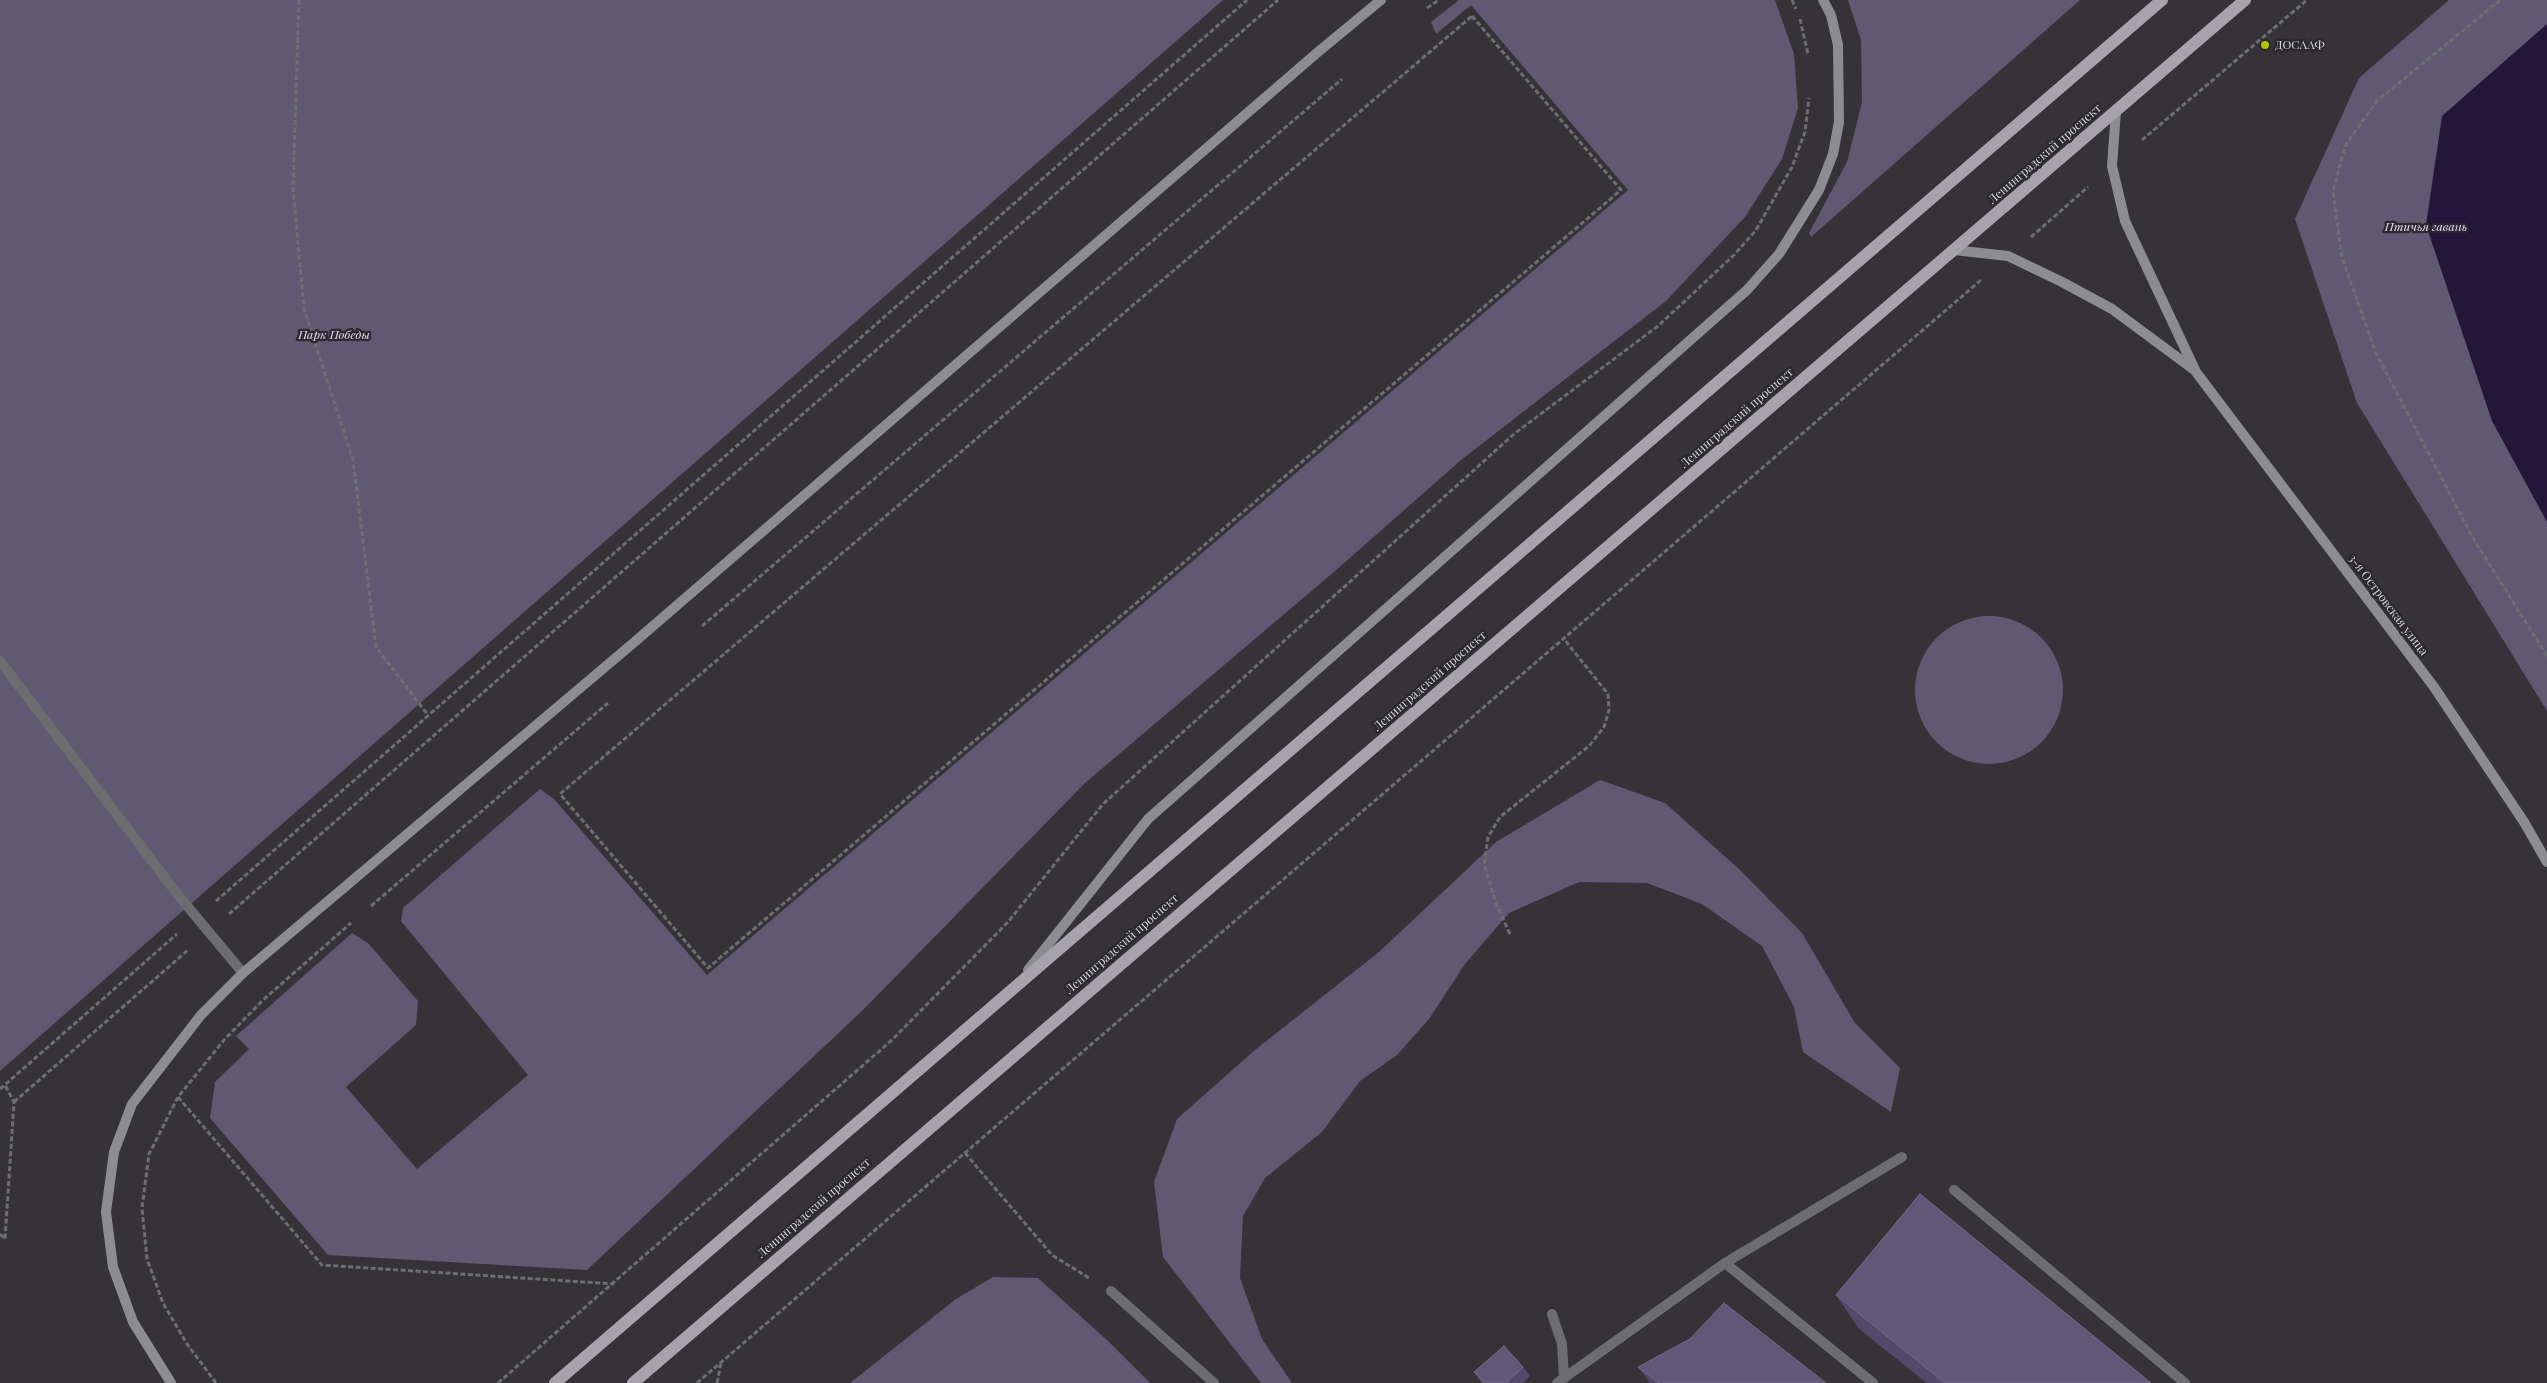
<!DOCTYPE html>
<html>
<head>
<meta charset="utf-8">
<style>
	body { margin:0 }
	canvas { display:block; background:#353338 }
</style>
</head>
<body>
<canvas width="2547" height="1383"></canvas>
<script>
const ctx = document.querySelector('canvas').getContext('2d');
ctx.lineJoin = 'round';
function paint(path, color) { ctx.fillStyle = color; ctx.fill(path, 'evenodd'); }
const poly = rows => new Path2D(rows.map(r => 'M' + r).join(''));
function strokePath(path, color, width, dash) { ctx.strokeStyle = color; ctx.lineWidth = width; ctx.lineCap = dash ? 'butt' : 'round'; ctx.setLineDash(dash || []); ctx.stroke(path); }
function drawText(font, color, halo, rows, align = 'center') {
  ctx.font = font + ' "Playfair Display",serif'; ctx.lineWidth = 4.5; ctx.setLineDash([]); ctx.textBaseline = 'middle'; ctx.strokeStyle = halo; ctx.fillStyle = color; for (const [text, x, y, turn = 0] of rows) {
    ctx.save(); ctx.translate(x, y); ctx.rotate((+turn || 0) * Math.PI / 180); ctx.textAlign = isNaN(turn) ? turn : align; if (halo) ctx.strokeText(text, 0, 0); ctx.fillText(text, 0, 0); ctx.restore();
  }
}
paint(poly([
	[0,0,1223,0,0,1071],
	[1459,0,1775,0,1794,54,1798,108,1782,159,1745,217,1666,301,1461,460,1335,571,1085,783,864,1009,587,1270,328,1255,210,1118,215,1082,249,1049,236,1036,352,933,368,943,418,1001,416,1025,346,1087,417,1169,528,1075,401,921,403,908,540,789,554,799,707,975,1628,190,1471,5,1436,34,1431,22],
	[1848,0,2080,0,1811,237,1809,233,1847,162,1862,102,1861,40],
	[2449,0,2547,0,2547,711,2357,403,2295,219,2359,78],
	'1915 690a74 74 0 1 1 148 0a74 74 0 1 1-148 0Z',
	[1600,780,1665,803,1739,869,1802,933,1855,1023,1900,1068,1891,1112,1803,1052,1794,1007,1762,946,1702,904,1647,883,1579,882,1509,913,1465,964,1429,1019,1397,1055,1360,1081,1322,1132,1265,1178,1243,1216,1240,1278,1262,1339,1292,1383,1261,1383,1163,1257,1154,1182,1177,1119,1255,1050,1379,952,1496,842],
	[993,1277,1038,1278,1108,1341,1150,1383,850,1383,956,1299]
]), '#605972');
paint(poly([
	[2547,24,2547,522,2492,421,2426,225,2442,116]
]), '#231739');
strokePath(poly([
	[299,0,293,188,304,309,353,460,376,647,428,715],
	[1792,0,1796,9],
	[2500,0,2377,101,2346,144,2333,191,2342,258,2376,353,2473,538,2547,656],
	[1427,8,1439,0],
	[1472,16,1621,190,708,968,560,794,1472,16],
	[1800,19,1808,54],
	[2142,140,2307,0],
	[2031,237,2088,187],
	[702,626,1342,79],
	[216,901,1247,0],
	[371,906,608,703],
	[229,914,1278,0],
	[1510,934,1497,906,1484,865,1488,837,1500,817,1589,746,1604,727,1609,710,1608,694,1564,639],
	[0,1089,177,934],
	[178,1097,322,1265,614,1284],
	[14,1102,188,950],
	[965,1153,1052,1255,1089,1278],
	[0,1234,5,1239,14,1102,5,1085],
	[216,1383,187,1344,163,1303,147,1259,142,1208,149,1154,178,1097,224,1040,263,1000,351,923],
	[498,1383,892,1040,1008,922,1103,804,1514,434,1658,326,1734,255,1756,230,1792,167,1805,132,1809,98],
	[697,1383,1981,280],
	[717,1383,721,1363]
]), '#6e6d71', 3, [5, 2.5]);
strokePath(poly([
	[1954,1190,2185,1383],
	[1725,1263,1873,1383],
	[1111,1291,1214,1383],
	[1552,1314,1562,1344,1564,1378],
	[1557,1383,1725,1263,1902,1157]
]), '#6d6d6f', 10);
strokePath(poly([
	[0,661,178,895,243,973]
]), '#6d6d6f', 10);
strokePath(poly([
	[2116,111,2112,166,2125,221,2196,372,2434,687,2524,822,2547,862],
	[1954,250,2008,256,2062,282,2112,309,2193,369],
	[1028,970,1148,819,1747,290,1779,254,1819,190,1833,154,1839,122,1838,45,1831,15,1823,0],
	[171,1383,133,1322,113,1267,106,1212,114,1152,132,1104,201,1015,243,973,631,645,1318,52,1381,0]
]), '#8d8c90', 10);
strokePath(poly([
	[555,1383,2162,0],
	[633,1383,2245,0]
]), '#a6a4aa', 12);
paint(poly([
	[1836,1295,2151,1383,1927,1383,1859,1329],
	[1523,1367,1530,1376,1523,1383,1482,1383,1474,1372],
	[1638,1367,1826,1383,1650,1383]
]), '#53496b');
const building = poly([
	[1920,1194,2151,1383,1945,1383,1836,1295,1920,1194],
	[1724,1303,1826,1383,1659,1383,1638,1367,1690,1339,1724,1303],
	[1504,1346,1523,1367,1506,1383,1484,1383,1474,1372,1504,1346]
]);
paint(building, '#615877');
strokePath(building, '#746c87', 1);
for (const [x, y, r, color] of [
	[2265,45,5,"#afc503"]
]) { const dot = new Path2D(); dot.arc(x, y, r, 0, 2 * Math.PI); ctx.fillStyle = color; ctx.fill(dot); strokePath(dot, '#2b292e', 2); }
drawText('12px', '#d9d8db', '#2b292e', [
	["ДОСААФ",2275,45]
], 'left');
drawText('12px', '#d9d8db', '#2b292e', [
	["Ленинградский проспект",2045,154,-41],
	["Ленинградский проспект",1737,418,-41],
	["3-я Островская улица",2388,605,53],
	["Ленинградский проспект",1430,681,-41],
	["Ленинградский проспект",1122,944,-41],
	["Ленинградский проспект",814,1208,-41]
]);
drawText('italic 12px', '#e5def9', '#2b292e', [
	["Птичья гавань",2426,227],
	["Парк Победы",334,335]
]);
</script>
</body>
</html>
